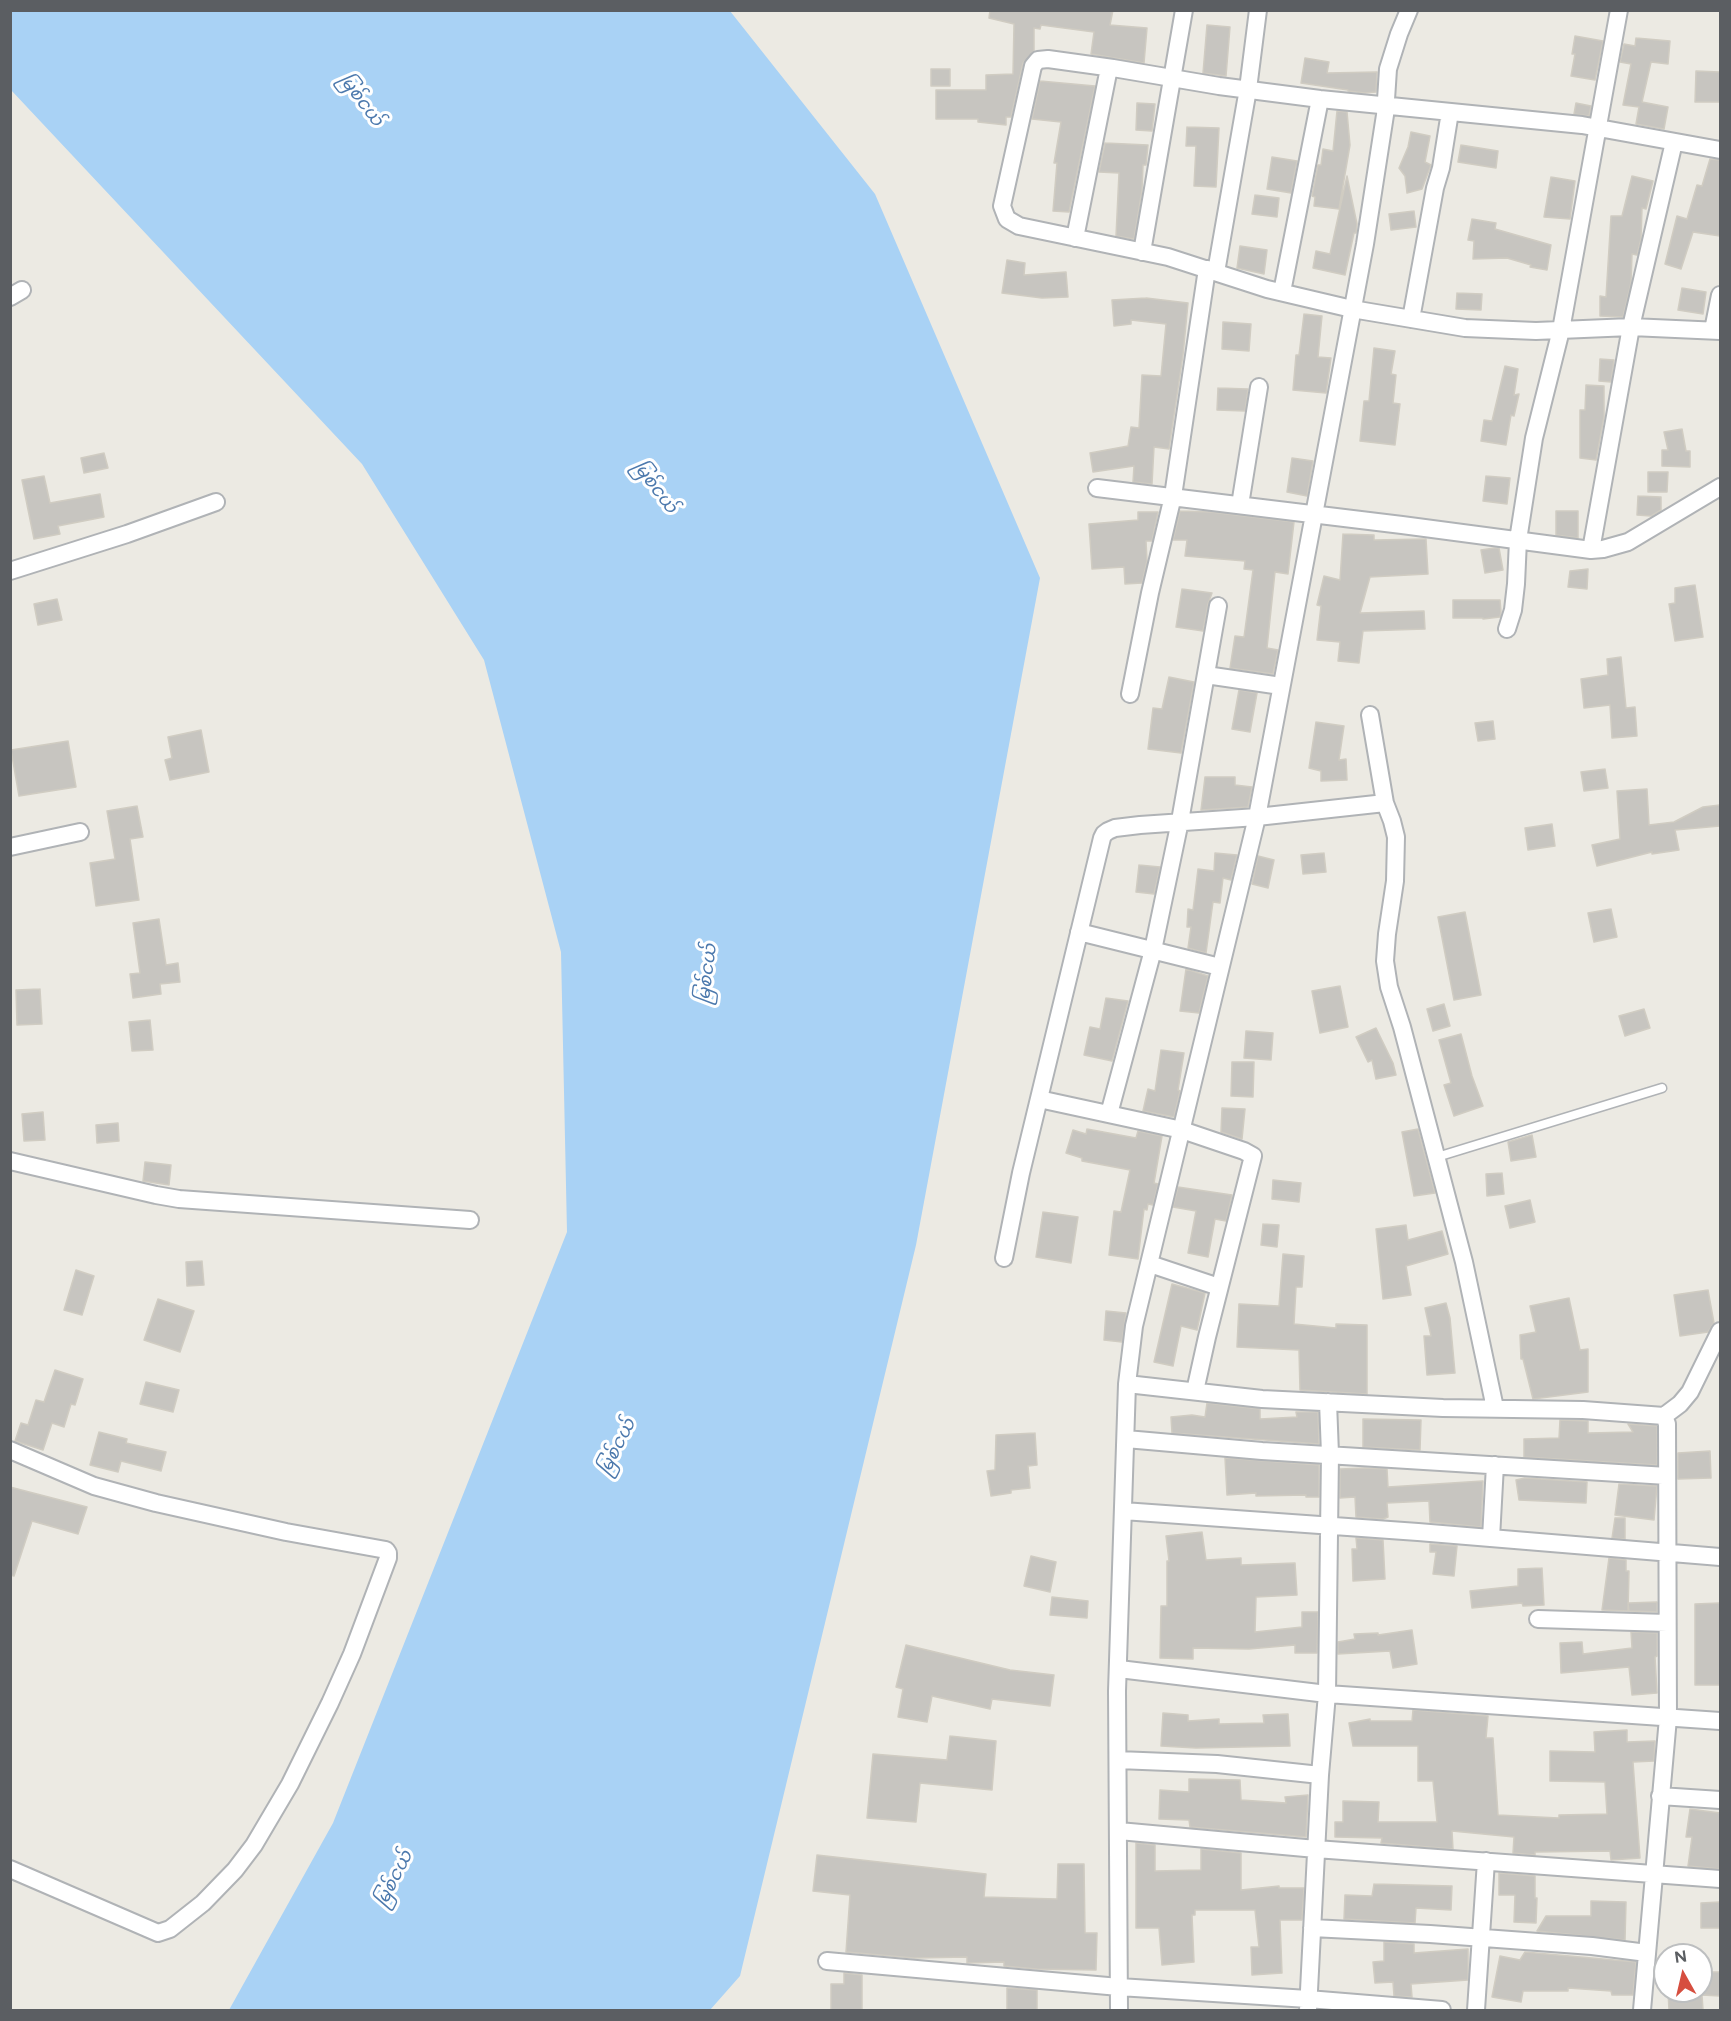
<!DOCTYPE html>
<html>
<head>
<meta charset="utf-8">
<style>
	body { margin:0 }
	#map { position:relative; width:1731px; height:2021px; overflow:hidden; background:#eceae3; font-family:Figtree,sans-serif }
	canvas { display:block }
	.frame { position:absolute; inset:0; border:12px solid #5b5e62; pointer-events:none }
	.north { position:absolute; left:1653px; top:1943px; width:60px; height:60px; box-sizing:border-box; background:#fff; border:2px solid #bdbfc0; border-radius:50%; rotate:352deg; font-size:16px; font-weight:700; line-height:24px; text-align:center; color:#5b5e62 }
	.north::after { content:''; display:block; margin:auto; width:21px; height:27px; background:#d64e3f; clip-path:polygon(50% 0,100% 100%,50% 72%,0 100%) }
</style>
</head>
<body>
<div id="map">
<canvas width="1731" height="2021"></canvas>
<div class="frame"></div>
<div class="north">N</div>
</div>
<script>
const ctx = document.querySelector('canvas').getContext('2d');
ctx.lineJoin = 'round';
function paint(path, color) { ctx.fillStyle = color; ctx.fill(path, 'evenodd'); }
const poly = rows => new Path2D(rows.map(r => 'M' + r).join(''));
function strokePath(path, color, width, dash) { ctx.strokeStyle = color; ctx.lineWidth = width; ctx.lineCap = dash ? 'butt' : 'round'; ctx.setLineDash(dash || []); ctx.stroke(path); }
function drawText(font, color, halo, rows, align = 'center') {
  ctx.font = font + ' Figtree,"Noto Sans Myanmar",sans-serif'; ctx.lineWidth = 6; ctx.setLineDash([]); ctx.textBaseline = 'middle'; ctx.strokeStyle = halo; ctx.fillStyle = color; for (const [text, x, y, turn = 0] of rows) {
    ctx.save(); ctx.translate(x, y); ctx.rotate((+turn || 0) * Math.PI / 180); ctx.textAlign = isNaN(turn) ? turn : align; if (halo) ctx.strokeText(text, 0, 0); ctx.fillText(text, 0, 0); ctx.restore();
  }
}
paint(poly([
	[11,10,730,11,875,194,1040,578,916,1245,740,1976,710,2010,229,2010,333,1823,567,1232,561,952,484,660,362,464,11,90]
]), '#a9d2f5');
const building = poly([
	[990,10,1113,10,1110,25,1147,28,1144,63,1091,54,1094,32,1041,25,1040,29,1034,28,1034,51,1023,63,1011,117,1006,117,1006,125,978,122,978,119,936,119,936,90,986,90,986,75,1013,74,1014,24,989,18,990,10],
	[1207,25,1230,27,1226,76,1203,73,1207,25],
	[1575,36,1603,41,1595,80,1571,76,1575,54,1572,54,1575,36],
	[1636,38,1670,41,1668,64,1651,62,1642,102,1668,107,1664,129,1636,124,1639,107,1623,105,1631,64,1620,62,1624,44,1635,46,1636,38],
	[1305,58,1329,62,1327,73,1377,72,1376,92,1365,93,1348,91,1348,90,1301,83,1305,58],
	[931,69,950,69,950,86,931,86,931,69],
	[1696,71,1720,72,1720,102,1695,102,1696,71],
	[1040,81,1095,86,1069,212,1053,211,1057,163,1054,163,1061,122,1032,119,1040,81],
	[1137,103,1155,104,1152,131,1136,130,1137,103],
	[1576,103,1591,106,1589,116,1574,114,1576,103],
	[1337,111,1347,112,1350,145,1339,209,1314,206,1315,197,1312,196,1318,165,1321,165,1323,149,1333,151,1337,111],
	[1187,127,1219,128,1216,187,1194,186,1196,146,1186,146,1187,127],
	[1411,132,1430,136,1425,162,1431,165,1422,189,1407,193,1405,176,1399,168,1408,147,1411,132],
	[1105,143,1148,145,1146,165,1143,165,1142,190,1134,239,1116,236,1119,173,1099,172,1105,143],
	[1461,145,1498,151,1496,168,1458,162,1461,145],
	[1272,157,1297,161,1291,193,1267,189,1272,157],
	[1710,159,1720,160,1720,236,1693,232,1681,269,1665,264,1677,216,1687,219,1697,185,1702,186,1710,159],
	[1347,176,1357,224,1356,233,1354,233,1345,275,1313,268,1316,251,1330,254,1347,176],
	[1632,176,1653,181,1646,209,1642,208,1641,239,1637,255,1632,254,1631,283,1623,317,1600,316,1600,296,1606,297,1611,216,1622,216,1632,176],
	[1551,177,1575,181,1570,219,1544,217,1551,177],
	[1255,195,1279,198,1277,217,1252,214,1255,195],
	[1414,211,1416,227,1391,230,1389,214,1414,211],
	[1472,219,1496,223,1495,229,1551,245,1547,270,1530,267,1531,265,1507,258,1473,259,1474,241,1468,240,1472,219],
	[1240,246,1267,250,1264,274,1237,268,1240,246],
	[1007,260,1025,263,1024,275,1066,272,1068,297,1042,298,1002,293,1007,260],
	[1682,288,1706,292,1703,314,1678,310,1682,288],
	[1457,293,1482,294,1481,310,1456,309,1457,293],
	[1146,298,1188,303,1183,355,1169,449,1154,447,1152,484,1133,482,1134,466,1093,472,1090,453,1128,446,1131,427,1139,428,1142,375,1161,376,1166,324,1131,320,1131,324,1114,326,1112,300,1146,298],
	[1304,314,1322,316,1318,357,1331,358,1326,393,1293,390,1296,355,1299,355,1304,314],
	[1223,322,1251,324,1249,351,1222,349,1223,322],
	[1374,348,1395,351,1391,374,1396,375,1393,403,1400,404,1395,445,1360,441,1364,401,1369,401,1374,348],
	[1600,359,1614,360,1611,382,1599,381,1600,359],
	[1505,366,1518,369,1514,395,1519,394,1514,416,1511,415,1506,445,1481,441,1484,420,1492,421,1505,366],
	[1586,385,1604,386,1604,417,1596,460,1580,458,1580,410,1585,410,1586,385],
	[1218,388,1248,389,1245,411,1217,410,1218,388],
	[1682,429,1686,451,1690,451,1690,467,1662,466,1662,450,1668,450,1664,432,1682,429],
	[104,453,108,468,84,473,81,458,104,453],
	[1292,458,1313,461,1307,496,1287,492,1292,458],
	[1648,472,1668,472,1667,492,1648,492,1648,472],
	[44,476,50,503,100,494,104,517,58,526,60,534,34,539,22,480,44,476],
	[1486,476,1510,478,1507,504,1483,501,1486,476],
	[1638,496,1661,497,1661,510,1651,516,1637,515,1638,496],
	[1180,511,1211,512,1294,522,1288,574,1275,572,1267,648,1278,650,1273,674,1230,668,1235,636,1244,637,1253,570,1244,569,1245,561,1185,556,1187,540,1173,540,1180,511],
	[1556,511,1578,511,1578,538,1556,535,1556,511],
	[1138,512,1158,512,1152,541,1146,541,1147,561,1142,583,1125,584,1124,567,1092,569,1089,524,1138,520,1138,512],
	[1343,534,1374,535,1374,540,1426,539,1428,574,1370,577,1360,613,1424,611,1425,629,1363,631,1359,663,1338,661,1340,642,1317,640,1321,606,1317,605,1324,576,1340,580,1343,534],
	[1494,548,1499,548,1503,570,1485,573,1481,550,1494,548],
	[1588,569,1587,589,1568,587,1570,571,1588,569],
	[1695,585,1703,637,1675,641,1669,604,1675,603,1675,588,1695,585],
	[1182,589,1212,593,1208,604,1203,631,1176,627,1182,589],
	[57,599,62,620,38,625,34,604,57,599],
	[1453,600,1500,600,1501,612,1500,617,1483,619,1483,618,1453,618,1453,600],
	[1621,657,1626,708,1635,707,1637,736,1612,738,1610,705,1584,708,1581,679,1608,675,1607,659,1621,657],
	[1169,677,1194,682,1181,753,1148,749,1153,708,1162,709,1169,677],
	[1239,690,1257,693,1250,732,1232,729,1239,690],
	[1493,721,1495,739,1478,741,1475,723,1493,721],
	[1316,722,1344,726,1339,760,1346,759,1347,780,1321,781,1321,771,1309,768,1316,722],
	[201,730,209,772,170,780,165,760,172,758,168,737,201,730],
	[68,741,76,787,19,796,11,750,68,741],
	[1605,769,1608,788,1584,791,1581,772,1605,769],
	[1205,777,1235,777,1235,785,1252,787,1248,807,1201,810,1205,777],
	[1647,789,1649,825,1674,822,1703,807,1720,805,1720,826,1675,830,1679,850,1652,854,1652,852,1597,866,1592,845,1620,839,1617,791,1647,789],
	[137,806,143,837,130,839,139,900,96,906,90,863,115,859,107,811,137,806],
	[1552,824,1555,846,1528,850,1525,828,1552,824],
	[1215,853,1237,855,1231,880,1223,878,1220,903,1213,902,1206,953,1188,948,1191,927,1187,927,1188,909,1193,910,1198,869,1214,871,1215,853],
	[1324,853,1326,872,1303,874,1301,855,1324,853],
	[1258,856,1274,860,1268,888,1252,884,1258,856],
	[1139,865,1160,867,1154,894,1136,892,1139,865],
	[1611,909,1617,937,1594,942,1588,913,1611,909],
	[1465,912,1481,995,1454,1000,1438,917,1465,912],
	[159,919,166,965,178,963,180,982,160,984,161,994,133,998,130,974,140,973,133,923,159,919],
	[1186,969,1208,976,1199,1013,1180,1011,1186,969],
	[1340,986,1348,1027,1320,1033,1312,991,1340,986],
	[40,989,42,1024,17,1025,16,990,40,989],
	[1106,998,1128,1001,1112,1061,1084,1055,1090,1027,1100,1029,1106,998],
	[1444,1004,1450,1026,1433,1031,1427,1009,1444,1004],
	[1644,1009,1650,1028,1625,1036,1619,1016,1644,1009],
	[150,1020,153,1050,132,1051,129,1022,150,1020],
	[1376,1028,1393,1063,1396,1075,1376,1079,1372,1060,1368,1062,1356,1037,1376,1028],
	[1246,1031,1273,1033,1271,1060,1244,1058,1246,1031],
	[1461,1034,1472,1076,1483,1106,1454,1116,1444,1085,1451,1083,1439,1040,1461,1034],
	[1161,1050,1184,1053,1178,1090,1180,1091,1174,1117,1143,1111,1148,1089,1155,1091,1161,1050],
	[1232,1062,1254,1062,1253,1097,1231,1096,1232,1062],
	[1222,1108,1245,1109,1242,1139,1221,1132,1222,1108],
	[43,1112,45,1140,24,1141,22,1114,43,1112],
	[118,1123,119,1141,97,1143,96,1125,118,1123],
	[1087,1129,1136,1138,1138,1131,1162,1136,1154,1183,1158,1184,1153,1205,1148,1204,1147,1210,1144,1209,1138,1259,1109,1255,1114,1211,1121,1212,1130,1170,1082,1161,1082,1158,1066,1153,1073,1130,1086,1134,1087,1129],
	[1418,1129,1435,1193,1414,1196,1402,1132,1418,1129],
	[1532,1135,1536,1157,1511,1161,1508,1142,1532,1135],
	[145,1162,171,1165,169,1185,143,1181,145,1162],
	[1502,1173,1504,1194,1487,1196,1486,1174,1502,1173],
	[1273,1180,1301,1183,1299,1202,1272,1199,1273,1180],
	[1178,1187,1232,1195,1226,1221,1215,1219,1208,1257,1188,1253,1196,1211,1173,1207,1178,1187],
	[1530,1200,1535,1222,1510,1228,1505,1206,1530,1200],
	[1043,1212,1078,1217,1071,1263,1036,1257,1043,1212],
	[1263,1224,1279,1225,1277,1247,1261,1245,1263,1224],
	[1406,1225,1408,1240,1442,1231,1448,1254,1406,1266,1411,1295,1383,1299,1376,1229,1406,1225],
	[1283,1254,1304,1256,1302,1287,1296,1287,1294,1324,1336,1328,1336,1324,1367,1325,1367,1394,1300,1390,1299,1350,1237,1347,1239,1304,1279,1306,1283,1254],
	[202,1261,204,1285,187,1286,186,1262,202,1261],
	[76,1270,94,1276,82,1315,64,1310,76,1270],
	[1172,1284,1205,1293,1197,1330,1181,1326,1173,1366,1154,1362,1172,1284],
	[1708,1290,1714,1323,1708,1332,1680,1336,1674,1295,1708,1290],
	[1569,1298,1580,1350,1588,1349,1588,1392,1533,1399,1523,1359,1521,1359,1520,1335,1536,1332,1530,1306,1569,1298],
	[158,1299,194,1311,180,1352,144,1340,158,1299],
	[1446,1303,1450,1318,1455,1373,1427,1375,1424,1336,1431,1336,1425,1308,1446,1303],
	[1106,1311,1126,1313,1122,1342,1104,1340,1106,1311],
	[55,1370,83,1379,75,1405,71,1404,64,1427,52,1423,43,1450,15,1441,21,1423,28,1425,36,1400,44,1402,55,1370],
	[146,1382,179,1390,173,1412,140,1404,146,1382],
	[1207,1403,1260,1409,1260,1419,1297,1417,1296,1412,1318,1412,1319,1444,1172,1433,1171,1417,1192,1415,1205,1417,1207,1403],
	[1363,1419,1421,1420,1420,1450,1363,1447,1363,1419],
	[1560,1420,1588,1421,1588,1433,1633,1432,1628,1424,1657,1426,1657,1465,1524,1457,1524,1439,1559,1438,1560,1420],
	[99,1432,127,1439,126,1443,166,1452,161,1471,121,1461,118,1472,90,1465,99,1432],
	[1035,1433,1037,1465,1028,1466,1030,1488,1011,1490,1011,1493,991,1496,987,1471,995,1470,996,1435,1035,1433],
	[1710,1451,1711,1478,1678,1479,1678,1453,1710,1451],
	[1225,1458,1319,1465,1319,1497,1306,1497,1306,1495,1256,1496,1256,1493,1227,1495,1225,1458],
	[1364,1468,1387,1469,1388,1487,1483,1481,1481,1527,1430,1522,1429,1501,1387,1503,1388,1517,1383,1519,1356,1517,1355,1497,1340,1498,1340,1469,1364,1468],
	[1525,1478,1587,1482,1586,1503,1519,1500,1516,1480,1525,1478],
	[1619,1484,1657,1486,1654,1520,1615,1515,1619,1484],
	[10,1487,87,1507,78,1534,32,1521,14,1576,10,1575,10,1487],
	[1615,1518,1625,1518,1625,1539,1612,1538,1615,1518],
	[1202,1532,1206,1560,1241,1558,1241,1565,1295,1563,1297,1595,1256,1597,1255,1632,1302,1627,1302,1612,1318,1612,1317,1653,1295,1653,1295,1645,1249,1649,1193,1648,1193,1659,1160,1658,1161,1606,1167,1606,1167,1561,1169,1561,1166,1536,1202,1532],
	[1356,1538,1383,1540,1385,1579,1353,1581,1352,1549,1357,1549,1356,1538],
	[1430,1544,1457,1546,1454,1576,1433,1574,1436,1552,1430,1552,1430,1544],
	[1031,1556,1056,1562,1050,1592,1024,1586,1031,1556],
	[1609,1558,1626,1560,1626,1571,1629,1571,1628,1611,1602,1610,1609,1558],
	[1542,1568,1544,1605,1523,1606,1522,1603,1472,1608,1470,1591,1518,1586,1518,1569,1542,1568],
	[1052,1597,1088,1601,1087,1618,1050,1615,1052,1597],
	[1657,1602,1657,1612,1629,1611,1628,1603,1657,1602],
	[1720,1603,1720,1685,1695,1685,1695,1604,1720,1603],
	[1412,1630,1417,1664,1393,1668,1390,1651,1338,1654,1338,1642,1355,1639,1354,1634,1378,1633,1378,1635,1412,1630],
	[1631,1632,1657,1633,1657,1656,1655,1657,1657,1693,1632,1695,1629,1667,1561,1673,1560,1643,1582,1642,1583,1654,1632,1648,1631,1632],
	[906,1645,1010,1670,1054,1675,1050,1706,992,1699,990,1709,932,1696,927,1722,898,1717,903,1689,896,1687,906,1645],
	[1413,1710,1488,1716,1486,1738,1493,1738,1498,1815,1559,1818,1559,1815,1607,1814,1605,1782,1550,1781,1550,1751,1595,1752,1594,1732,1627,1730,1627,1742,1655,1741,1654,1761,1633,1762,1640,1858,1611,1860,1610,1851,1535,1852,1535,1855,1513,1853,1514,1837,1452,1831,1453,1849,1381,1843,1382,1838,1335,1837,1335,1822,1343,1822,1343,1801,1379,1802,1378,1822,1437,1822,1433,1781,1418,1781,1418,1746,1353,1746,1349,1723,1370,1719,1370,1721,1412,1721,1413,1710],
	[1163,1713,1188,1715,1188,1721,1219,1719,1219,1724,1264,1723,1263,1715,1288,1714,1290,1746,1196,1748,1161,1746,1163,1713],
	[950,1736,996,1741,992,1790,920,1783,916,1822,867,1818,873,1754,947,1760,950,1736],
	[1189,1779,1240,1780,1241,1800,1286,1803,1285,1797,1308,1795,1306,1837,1190,1827,1189,1820,1159,1819,1160,1790,1189,1792,1189,1779],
	[1690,1809,1720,1813,1720,1869,1688,1866,1692,1837,1686,1837,1690,1809],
	[1136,1843,1155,1845,1155,1871,1201,1870,1201,1849,1241,1853,1241,1890,1279,1886,1279,1888,1304,1888,1302,1920,1280,1920,1282,1973,1252,1975,1251,1947,1259,1947,1255,1910,1195,1910,1195,1915,1192,1915,1194,1962,1162,1965,1159,1928,1136,1928,1136,1843],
	[817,1855,986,1874,984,1897,1057,1899,1058,1864,1084,1864,1085,1933,1097,1933,1096,1970,1037,1969,1004,1966,1004,1962,967,1963,967,1957,914,1958,846,1952,850,1895,813,1891,817,1855],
	[1499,1873,1535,1876,1535,1898,1537,1898,1536,1923,1514,1922,1515,1895,1499,1895,1499,1873],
	[1374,1884,1452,1886,1451,1910,1416,1908,1415,1923,1344,1919,1345,1895,1372,1896,1374,1884],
	[1591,1901,1626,1902,1625,1940,1537,1931,1546,1916,1591,1916,1591,1901],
	[1720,1902,1720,1928,1701,1928,1701,1903,1720,1902],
	[1384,1942,1414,1944,1414,1953,1468,1949,1468,1980,1411,1984,1412,1997,1394,1996,1393,1982,1375,1983,1373,1962,1384,1961,1384,1942],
	[1525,1952,1636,1962,1633,1995,1612,1995,1611,1991,1568,1988,1568,1991,1523,1991,1521,2002,1492,1997,1500,1956,1520,1960,1525,1952],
	[1701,1972,1720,1972,1720,1996,1702,1995,1703,2010,1669,2010,1668,1991,1701,1991,1701,1972],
	[844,1973,862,1975,862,2010,831,2010,831,1984,844,1984,844,1973],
	[1007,1988,1037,1990,1037,2010,1007,2010,1007,1988]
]);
paint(building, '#c7c5c0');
strokePath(building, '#d0ccc2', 1.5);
const lane = poly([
	[1437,1157,1662,1088]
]);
const street = poly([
	[1409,10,1399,34,1388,69,1385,115,1365,244,1257,817,1134,1326,1127,1384,1262,1399,1443,1408,1583,1410,1664,1416,1667,1424,1668,1718,1642,2010],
	[1720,150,1582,125,1320,99,1219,86,1113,68,1048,59,1038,60,1033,66,1002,206,1007,219,1019,226,1168,257,1267,289,1352,309,1465,328,1536,331,1631,327,1720,331],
	[1075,238,1109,68],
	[1142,252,1184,10],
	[1216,272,1248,89,1258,10],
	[1282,292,1320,99],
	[10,297,22,290],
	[1411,319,1435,188,1441,168,1450,112],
	[1713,330,1720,295],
	[1097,488,1402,525,1591,550,1603,549,1628,542,1720,487],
	[1240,505,1259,387],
	[1591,550,1631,327,1674,142],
	[10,571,127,534,216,502],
	[1507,629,1513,610,1516,584,1518,540,1534,438,1561,330,1619,10],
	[1206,675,1281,686],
	[1130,694,1150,593,1173,496,1207,269],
	[1385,803,1392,821,1396,837,1395,881,1387,934,1385,961,1389,987,1402,1027,1464,1262,1495,1408],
	[10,847,80,832],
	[1079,932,1220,967],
	[1039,1099,1182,1130,1244,1151,1253,1156,1207,1337,1195,1391],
	[1109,1114,1153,950,1180,821,1218,606],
	[10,1161,156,1195,179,1199,470,1220],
	[1004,1258,1021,1173,1102,838,1104,834,1108,831,1115,828,1140,825,1257,817,1385,803,1370,715],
	[1150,1264,1219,1287],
	[1664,1416,1680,1404,1690,1392,1720,1331],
	[1126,1439,1262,1451,1667,1476],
	[10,1450,94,1486,156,1503,286,1532,386,1550,388,1553,388,1558,352,1654,330,1703,290,1784,254,1845,235,1870,203,1903,170,1929,158,1933,10,1869],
	[1123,1511,1418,1532,1720,1557],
	[1491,1538,1495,1465],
	[1538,1619,1667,1623],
	[1119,1669,1327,1694,1720,1721],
	[1118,1760,1217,1764,1320,1775],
	[1660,1796,1720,1800],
	[1119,1831,1316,1849,1720,1879],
	[1312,1928,1430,1934,1592,1946,1647,1953],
	[827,1961,1119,1987,1308,1999,1442,2010],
	[1119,2010,1117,1691,1127,1384],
	[1308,2010,1320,1775,1327,1694,1330,1454,1328,1402],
	[1476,2010,1486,1861]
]);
strokePath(lane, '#b0b3b6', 11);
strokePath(street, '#b0b3b6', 20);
strokePath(lane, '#fff', 8);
strokePath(street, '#fff', 16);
drawText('italic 18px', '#4c79ad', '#fff', [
	["မြစ်ငယ်",361,100,53],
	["မြစ်ငယ်",655,487,53],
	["မြစ်ငယ်",707,974,-83],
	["မြစ်ငယ်",617,1447,-63],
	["မြစ်ငယ်",394,1879,-63]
]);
</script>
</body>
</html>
